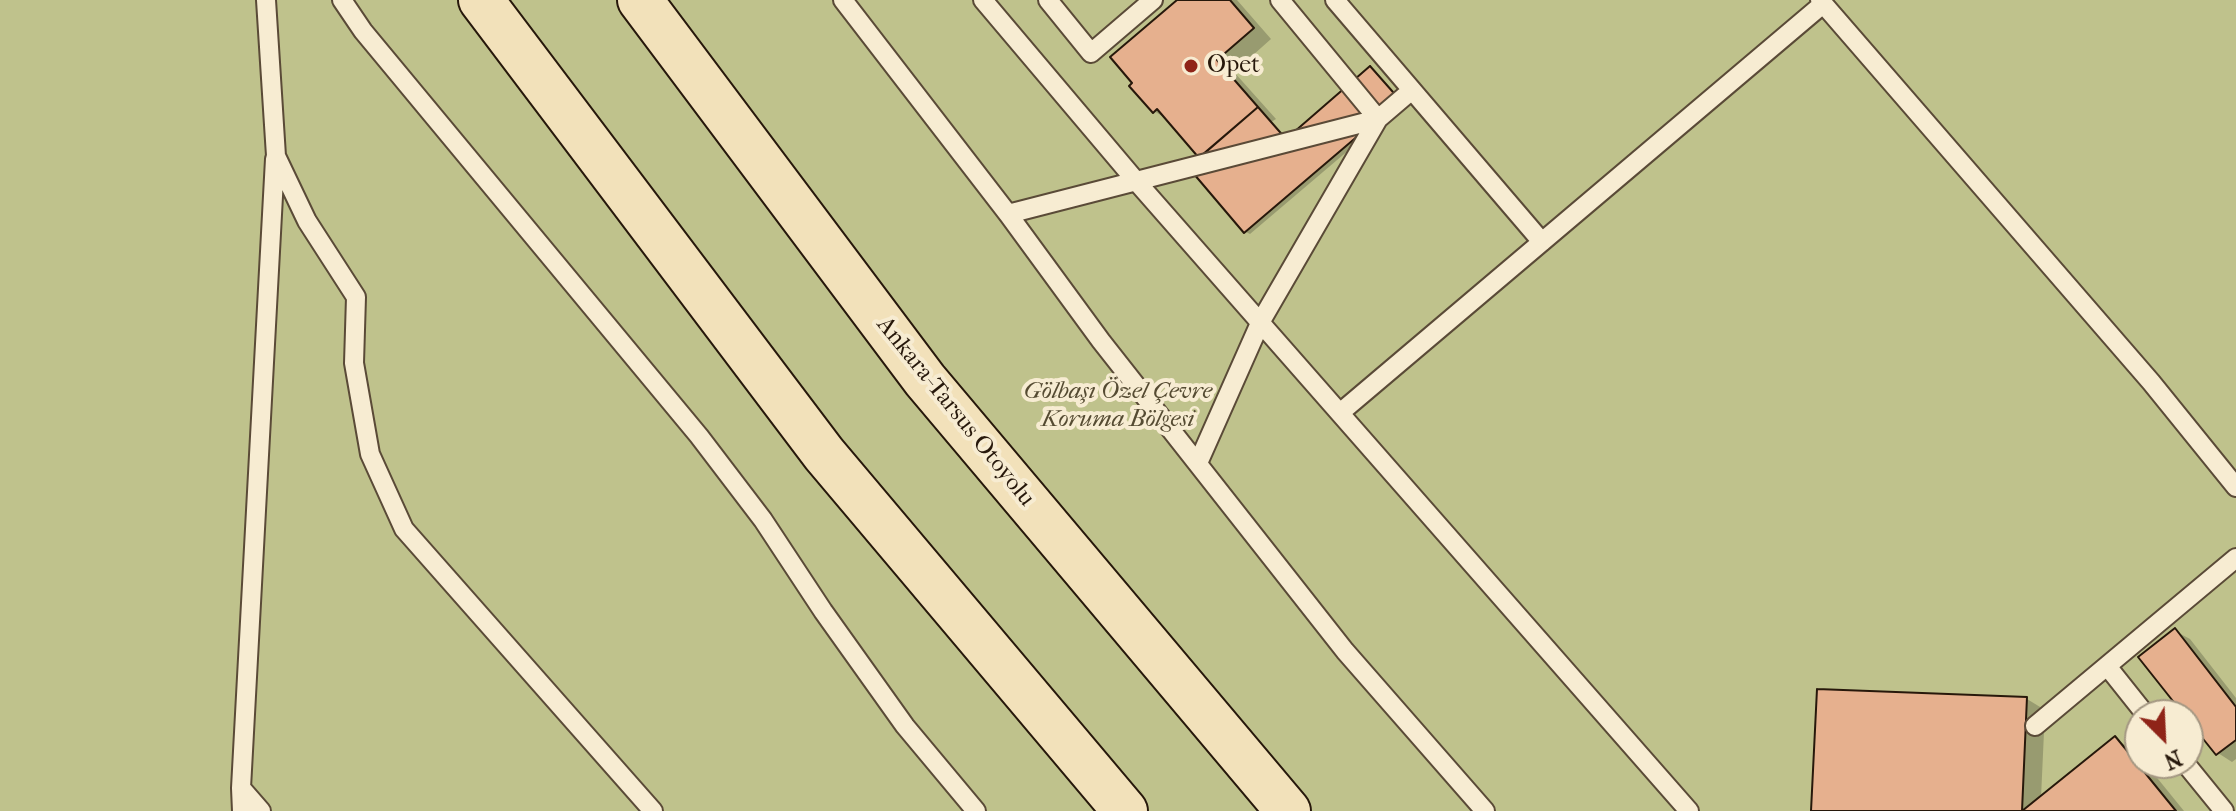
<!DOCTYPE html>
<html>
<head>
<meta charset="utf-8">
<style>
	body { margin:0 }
	#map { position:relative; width:2236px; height:811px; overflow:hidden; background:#f2e1ba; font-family:"IM FELL French Canon",serif }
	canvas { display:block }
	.north { position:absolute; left:2124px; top:699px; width:80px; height:80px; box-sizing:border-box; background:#f7ecd2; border:2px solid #a49782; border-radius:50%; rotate:156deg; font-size:22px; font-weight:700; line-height:32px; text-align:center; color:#27180b }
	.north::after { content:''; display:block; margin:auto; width:28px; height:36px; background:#8f2418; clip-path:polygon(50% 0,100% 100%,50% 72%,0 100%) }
</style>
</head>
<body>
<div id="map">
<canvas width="2236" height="811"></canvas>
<div class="north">N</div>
</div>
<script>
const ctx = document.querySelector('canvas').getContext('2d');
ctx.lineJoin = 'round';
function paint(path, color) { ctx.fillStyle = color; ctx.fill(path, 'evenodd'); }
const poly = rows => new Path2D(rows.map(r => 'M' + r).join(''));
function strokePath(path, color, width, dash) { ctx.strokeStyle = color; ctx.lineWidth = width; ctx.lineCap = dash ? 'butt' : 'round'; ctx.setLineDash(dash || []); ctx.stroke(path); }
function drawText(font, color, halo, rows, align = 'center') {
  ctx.font = font + ' "IM FELL French Canon",serif'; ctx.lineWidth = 8; ctx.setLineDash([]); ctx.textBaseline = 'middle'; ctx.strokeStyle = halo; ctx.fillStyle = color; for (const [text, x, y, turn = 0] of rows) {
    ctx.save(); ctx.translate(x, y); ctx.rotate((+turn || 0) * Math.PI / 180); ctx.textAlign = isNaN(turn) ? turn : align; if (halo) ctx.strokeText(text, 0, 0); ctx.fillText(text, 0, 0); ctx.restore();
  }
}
paint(poly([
	[0,0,2236,0,2236,811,0,811],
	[2140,715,2188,715,2188,763,2140,763]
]), '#bfc28c');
paint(poly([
	[1180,0,1237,0,1271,39,1234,72,1276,119,1271,122,1287,141,1370,69,1403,104,1250,234,1246,232,1191,168,1202,158,1170,121,1154,111],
	[2175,631,2190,639,2236,698,2236,759,2232,762,2218,753,2187,715],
	[2027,699,2045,710,2041,798,2115,739,2134,750,2140,757,2140,763,2145,763,2184,811,1813,811]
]), '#0003');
const building = poly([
	[1177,0,1230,0,1254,28,1217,60,1258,107,1199,158,1157,109,1153,113,1129,86,1132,83,1110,57,1177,0],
	[1370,66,1400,100,1244,233,1188,167,1258,107,1286,139,1370,66],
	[2175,628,2236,707,2236,740,2216,755,2188,720,2188,715,2184,715,2138,657,2175,628],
	[1817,689,2027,697,2022,811,1811,811,1817,689],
	[2115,736,2176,811,2022,811,2115,736]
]);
paint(building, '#e6b08e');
strokePath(building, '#27180b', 2);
const lane = poly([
	[266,0,276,156,307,221,356,297,354,363,370,454,404,529,653,811],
	[342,0,363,31,699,436,763,520,823,611,905,726,976,811],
	[843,0,1008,214,1101,341,1345,651,1485,811],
	[983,0,1136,181,1689,811],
	[1048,0,1091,53,1153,0],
	[1335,0,1542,242],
	[1820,0,2151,382,2236,487],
	[1008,214,1378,119,1412,90],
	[1341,412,1823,4],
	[1198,463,1261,321,1378,119,1280,0],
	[2107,666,2146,715],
	[2035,726,2236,558],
	[2185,763,2224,811],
	[241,788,261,811],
	[242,811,241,788,275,159]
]);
const highway = poly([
	[481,0,824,454,1125,811],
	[640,0,925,380,1288,811]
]);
strokePath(lane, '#5a4a37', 22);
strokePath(highway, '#27180b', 48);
strokePath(lane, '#f7ecd2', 18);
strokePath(highway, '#f2e1ba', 44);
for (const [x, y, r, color] of [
	[1191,66,8,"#8f2418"]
]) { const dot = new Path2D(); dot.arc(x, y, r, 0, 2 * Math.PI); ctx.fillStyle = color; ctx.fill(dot); strokePath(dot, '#f7ecd2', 3); }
drawText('24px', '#27180b', '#f7ecd2', [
	["Opet",1207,66]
], 'left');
drawText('italic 24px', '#554b32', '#f7ecd2', [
	["Gölbaşı Özel Çevre",1118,392],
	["Koruma Bölgesi",1118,420]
]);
drawText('24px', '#27180b', '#f7ecd2', [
	["Ankara-Tarsus Otoyolu",955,412,51]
]);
</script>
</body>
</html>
